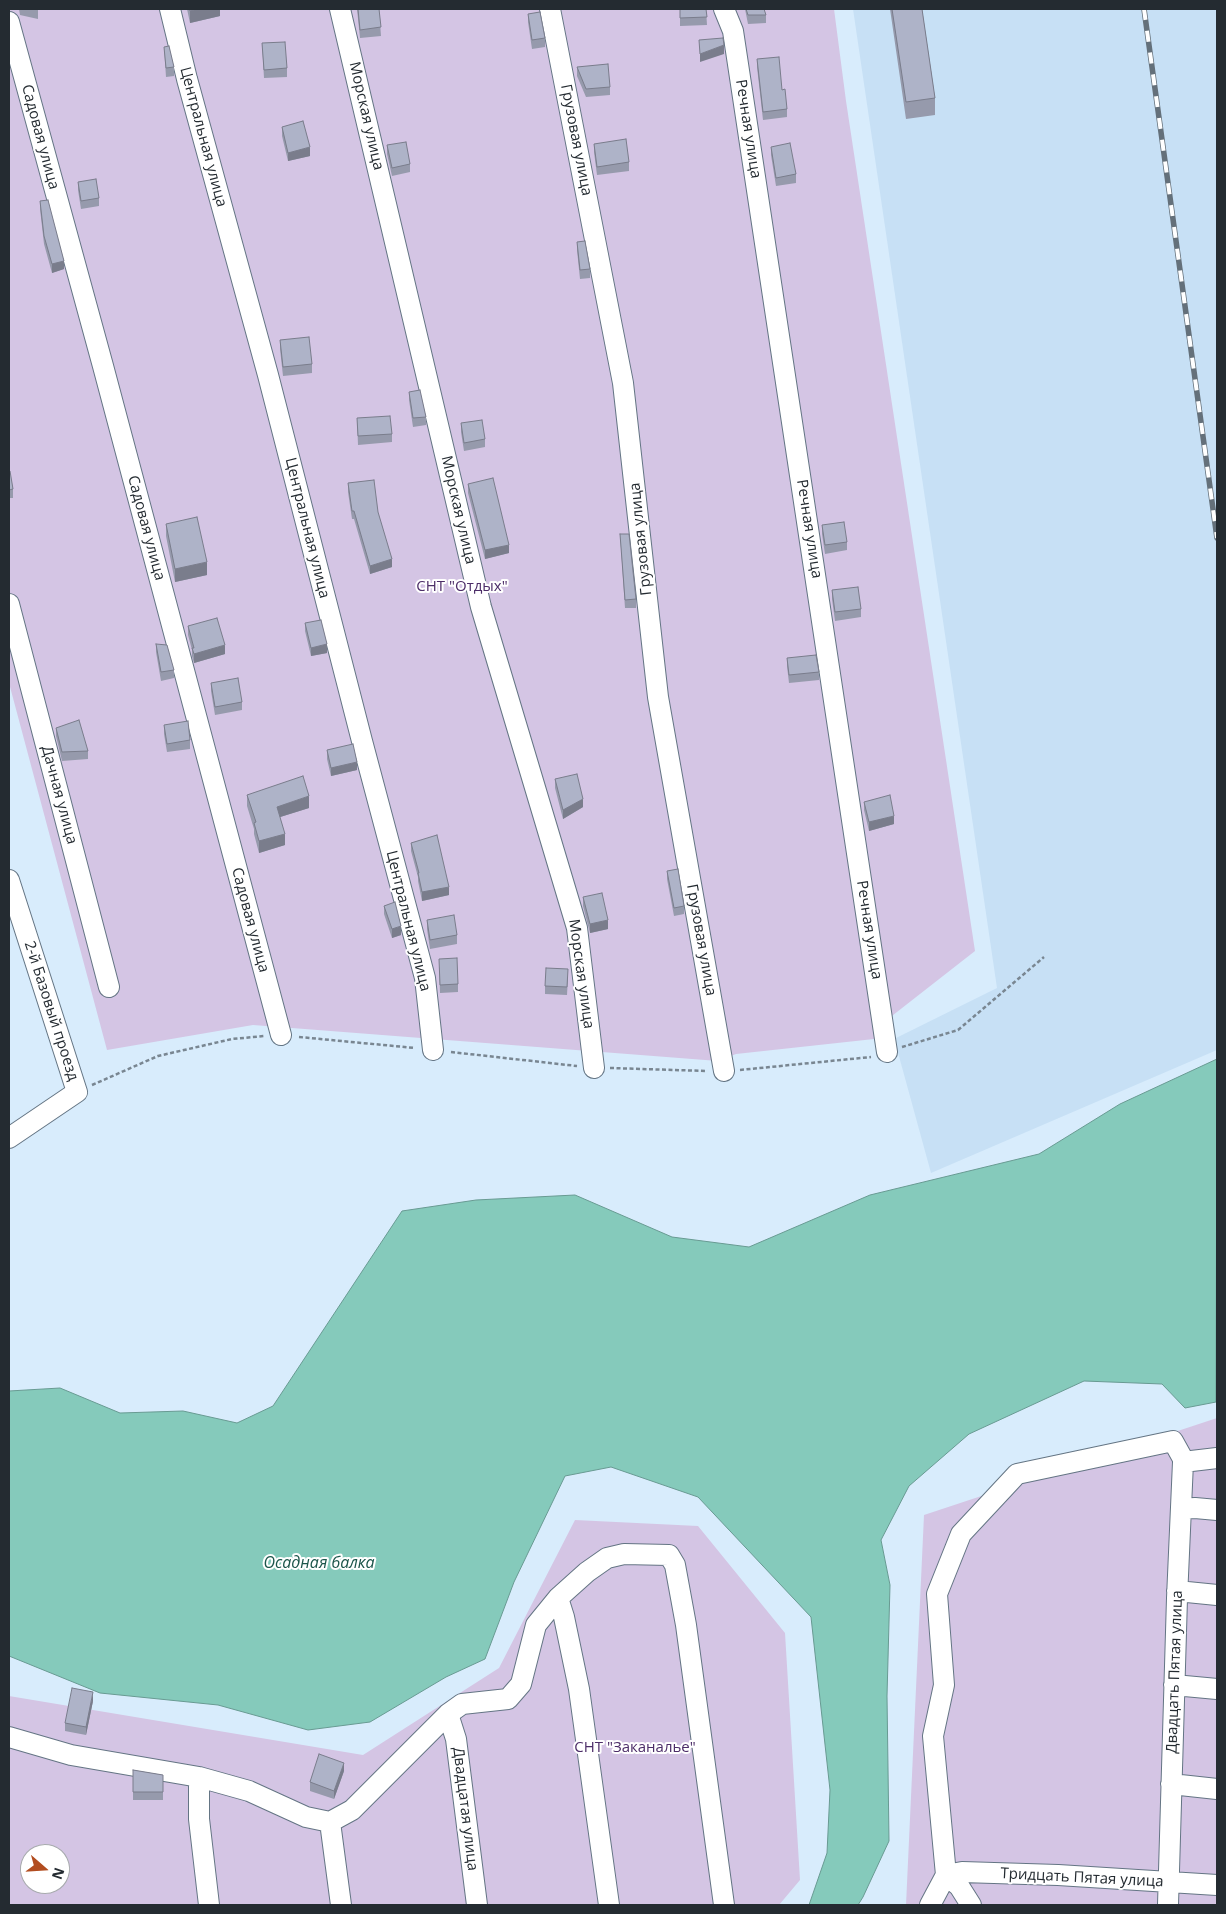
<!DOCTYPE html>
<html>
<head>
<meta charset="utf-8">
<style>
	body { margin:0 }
	#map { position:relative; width:1226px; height:1914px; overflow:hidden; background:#d8ecfc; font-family:"Open Sans",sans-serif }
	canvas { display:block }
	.frame { position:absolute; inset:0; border:10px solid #242b31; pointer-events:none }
	.north { position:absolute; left:20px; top:1844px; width:50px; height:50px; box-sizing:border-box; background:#fff; border:1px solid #a7aaad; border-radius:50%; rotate:109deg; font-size:14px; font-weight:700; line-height:20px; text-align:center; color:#242b31 }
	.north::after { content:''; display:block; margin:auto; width:18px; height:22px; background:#b24d20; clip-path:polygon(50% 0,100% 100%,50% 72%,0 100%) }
</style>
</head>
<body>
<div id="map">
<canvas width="1226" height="1914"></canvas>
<div class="frame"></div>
<div class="north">N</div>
</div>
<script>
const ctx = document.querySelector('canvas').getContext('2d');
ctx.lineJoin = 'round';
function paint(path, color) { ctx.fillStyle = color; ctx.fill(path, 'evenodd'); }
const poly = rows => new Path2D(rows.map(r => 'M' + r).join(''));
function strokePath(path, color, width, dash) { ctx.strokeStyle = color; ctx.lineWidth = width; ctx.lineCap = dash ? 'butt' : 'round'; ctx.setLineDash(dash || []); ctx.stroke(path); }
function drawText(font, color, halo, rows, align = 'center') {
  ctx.font = font + ' "Open Sans",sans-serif'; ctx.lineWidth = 4; ctx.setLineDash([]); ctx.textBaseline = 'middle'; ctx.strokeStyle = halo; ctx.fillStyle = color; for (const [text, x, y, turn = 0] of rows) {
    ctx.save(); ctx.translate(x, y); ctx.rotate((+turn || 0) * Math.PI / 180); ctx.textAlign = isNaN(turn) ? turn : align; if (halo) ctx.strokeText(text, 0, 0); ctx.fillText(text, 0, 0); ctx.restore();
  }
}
paint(poly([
	[853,9,1217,9,1217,1050,931,1173,897,1049,896,1038,997,988]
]), '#c7e0f5');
paint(poly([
	[9,9,834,9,846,101,975,951,888,1019,874,1039,736,1054,718,1061,253,1025,107,1050,9,683],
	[1217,1418,1217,1905,906,1905,924,1515],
	[575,1520,698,1526,785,1633,800,1880,779,1905,9,1905,9,1696,363,1755,499,1668],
	[30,1854,60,1854,60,1884,30,1884]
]), '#d4c5e4');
const water = poly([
	[1217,1059,1216,1402,1185,1408,1162,1384,1084,1381,969,1434,909,1486,881,1540,890,1585,887,1696,889,1841,863,1897,858,1905,809,1905,827,1853,830,1790,811,1617,698,1497,611,1467,565,1476,514,1582,485,1659,446,1677,370,1722,308,1730,218,1705,100,1693,9,1656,9,1391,60,1388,120,1413,183,1411,237,1423,273,1406,402,1211,476,1200,575,1195,672,1237,749,1247,870,1195,1039,1154,1120,1104,1217,1059]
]);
paint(water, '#85cabb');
strokePath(water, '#689a92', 1);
const minor = poly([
	[170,9,187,79,268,375,362,741,425,978,433,1050],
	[340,9,481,607,577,928,594,1068],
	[550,9,623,383,658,697,724,1071],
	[724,9,733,31,887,1052],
	[9,22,103,366,281,1035],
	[9,604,109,987],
	[9,880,77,1092,9,1138],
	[1183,1462,1217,1458],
	[1181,1509,1195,1508,1217,1510],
	[1177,1591,1217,1595],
	[558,1598,564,1617,579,1689,609,1905],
	[1174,1685,1217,1689],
	[448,1714,456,1739,477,1905],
	[9,1737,71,1755,199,1777,249,1791,306,1817,330,1822,352,1810,448,1714,462,1704,508,1699,521,1684,536,1625,558,1598,587,1572,607,1558,624,1554,669,1555,675,1565,686,1625,724,1905],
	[199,1777,199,1819,209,1905],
	[1171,1784,1217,1789],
	[330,1822,341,1905],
	[946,1875,962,1872,1058,1875,1217,1885],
	[946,1875,959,1886,971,1905],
	[930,1905,946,1875,933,1736,944,1685,937,1594,961,1534,1017,1474,1173,1441,1183,1459,1183,1462,1177,1598,1168,1905]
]);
strokePath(minor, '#647584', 22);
strokePath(poly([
	[299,1037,415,1048],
	[902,1047,958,1030,1044,957],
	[451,1052,577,1066],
	[610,1068,707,1071],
	[740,1070,871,1057],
	[92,1085,158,1056,232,1039,264,1036]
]), '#798691', 2.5, [4, 2.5]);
strokePath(minor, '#fff', 20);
const rail = poly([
	[1144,9,1217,538]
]);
strokePath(rail, '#64707a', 5.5);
strokePath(rail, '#fff', 4, [11]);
paint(poly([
	[19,9,38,9,38,19,20,15],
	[187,9,220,9,220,16,190,23],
	[357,9,379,9,381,36,360,38],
	[680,9,706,9,707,25,680,26],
	[745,9,764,9,766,15,766,23,748,24],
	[890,9,922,9,935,98,935,115,906,119],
	[528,14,545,38,545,47,532,49,528,22],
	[262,43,287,68,287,77,264,78],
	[164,47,174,67,174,76,166,77],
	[757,59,782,90,787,109,787,117,763,120,757,67],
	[577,67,610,87,610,95,586,97,577,76],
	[282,127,310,156,288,161,282,136],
	[594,144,629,162,629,171,597,175,594,152],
	[387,145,410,164,410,172,392,176,387,154],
	[771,147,796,174,796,183,776,186,771,155],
	[78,182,99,198,99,206,81,209,78,190],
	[40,201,64,269,52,273,44,244,40,209],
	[577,242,590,269,590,278,580,279,577,250],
	[280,340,312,364,312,373,283,376,280,349],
	[409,392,426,417,426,425,413,427,409,400],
	[357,418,392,434,392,442,358,445],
	[461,423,485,439,485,447,464,451,461,432],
	[9,471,13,489,13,498,9,498],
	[348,483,392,567,370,574,354,519,352,519,348,492],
	[468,484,509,553,485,559,468,493],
	[166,524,207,575,175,582,166,536],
	[822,525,847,542,847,550,825,554,822,534],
	[620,534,636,599,636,608,625,608],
	[832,590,861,609,861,617,835,621,832,599],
	[305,623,327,653,311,656,305,631],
	[188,626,225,654,194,663,192,656,192,650,188,635],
	[156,644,174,670,174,678,161,681,156,652],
	[787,658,819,672,819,680,789,683,787,666],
	[211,683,242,702,242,710,215,715,211,691],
	[164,725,190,740,190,749,167,752,164,734],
	[56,728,88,751,88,759,62,761,56,736],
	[327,750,357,770,331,776,327,759],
	[555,779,583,807,563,819,555,788],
	[247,795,309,808,280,817,285,845,259,853,254,834,254,829,247,806],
	[864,802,894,824,869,831,864,810],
	[411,843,449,895,422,901,418,881,418,877,411,851],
	[667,871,684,906,684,914,674,916,667,879],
	[583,897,608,929,590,933,583,906],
	[384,906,401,935,392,938,384,914],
	[427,920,457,935,457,944,430,949,427,929],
	[439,967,458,984,458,992,440,993],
	[568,977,567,995,545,994,545,986],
	[93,1701,86,1735,65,1731,65,1723],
	[133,1770,163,1775,163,1800,133,1800],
	[344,1771,334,1799,310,1791,310,1782]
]), '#969aac');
paint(poly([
	[198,9,220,9,220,16,190,23,190,11],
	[724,45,724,54,700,62,700,54],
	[310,147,310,156,288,161,288,153],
	[64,261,64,269,52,273,52,264],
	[509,545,509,553,485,559,485,550],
	[392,559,392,567,370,574,370,566],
	[207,562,207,575,175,582,175,569],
	[327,644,327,653,311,656,311,648],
	[225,645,225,654,194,663,194,654],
	[357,762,357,770,331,776,331,768],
	[309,796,309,808,277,818,277,807],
	[583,799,583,807,563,819,563,810],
	[894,816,894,824,869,831,869,822],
	[285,834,285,845,259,853,259,841],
	[449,887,449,895,422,901,422,892],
	[608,920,608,929,590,933,590,924],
	[401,926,401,935,392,938,392,929],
	[93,1692,93,1701,86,1735,86,1727],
	[344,1763,344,1771,334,1799,334,1791]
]), '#7a7d8c');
const building = poly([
	[190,9,198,9,190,11,190,9],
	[358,9,379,9,381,27,360,30,358,9],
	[680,9,706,9,707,17,680,18,680,9],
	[746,9,764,9,766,15,748,15,746,9],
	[892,9,922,9,935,98,906,102,892,9],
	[540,12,545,38,532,40,528,14,540,12],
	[723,38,724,45,700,54,699,40,723,38],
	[285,42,287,68,264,70,262,43,285,42],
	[169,46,174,67,166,68,164,47,169,46],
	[779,57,782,90,785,89,787,109,763,112,757,59,779,57],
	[608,64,610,87,586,89,577,67,608,64],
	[303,121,310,147,288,153,282,127,303,121],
	[626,139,629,162,597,167,594,144,626,139],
	[406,142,410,164,392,168,387,145,406,142],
	[790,143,796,174,776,178,771,147,790,143],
	[96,179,99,198,81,201,78,182,96,179],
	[48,200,64,261,52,264,44,236,40,201,48,200],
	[585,241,590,269,580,270,577,242,585,241],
	[309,337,312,364,283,367,280,340,309,337],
	[420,390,426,417,413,418,409,392,420,390],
	[390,416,392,434,358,436,357,418,390,416],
	[482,420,485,439,464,443,461,423,482,420],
	[9,471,10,471,13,489,9,490,9,471],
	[493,478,509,545,485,550,468,484,493,478],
	[374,480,378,512,392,559,370,566,354,511,352,511,348,483,374,480],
	[197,517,207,562,175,569,166,524,197,517],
	[844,522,847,542,825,545,822,525,844,522],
	[620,534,629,534,636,599,625,600,620,534],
	[858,587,861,609,835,612,832,590,858,587],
	[217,618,225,645,194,654,192,648,194,648,188,626,217,618],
	[321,620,327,644,311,648,305,623,321,620],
	[156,644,167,645,174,670,161,672,156,644],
	[816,655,819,672,789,675,787,658,816,655],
	[238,678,242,702,215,707,211,683,238,678],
	[79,720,88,751,62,752,56,728,79,720],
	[188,721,190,740,167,744,164,725,188,721],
	[353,744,357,762,331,768,327,750,353,744],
	[577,774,583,799,563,810,555,779,577,774],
	[303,776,309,796,277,807,285,834,259,841,254,823,256,822,247,795,303,776],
	[890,795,894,816,869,822,864,802,890,795],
	[437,835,449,887,422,892,418,873,419,873,411,843,437,835],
	[678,869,684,906,674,908,667,871,678,869],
	[602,893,608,920,590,924,583,897,602,893],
	[395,902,401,926,392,929,384,906,395,902],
	[454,915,457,935,430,940,427,920,454,915],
	[457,958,458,984,440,985,439,959,457,958],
	[546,968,568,969,567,987,545,986,546,968],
	[72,1688,93,1692,86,1727,65,1723,72,1688],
	[319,1754,344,1763,334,1791,310,1782,319,1754],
	[133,1770,163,1775,163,1792,133,1792,133,1770]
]);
paint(building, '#aeb3c8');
strokePath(building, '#7a7d8c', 1);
drawText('15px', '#242b31', '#fff', [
	["Морская улица",366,116,77],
	["Речная улица",748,129,81],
	["Садовая улица",40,137,75],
	["Центральная улица",203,137,75],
	["Грузовая улица",576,140,79],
	["Морская улица",458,510,77],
	["Садовая улица",146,528,75],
	["Центральная улица",307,528,76],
	["Речная улица",809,529,81],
	["Грузовая улица",641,539,-96],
	["Дачная улица",59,795,75],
	["Садовая улица",250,920,75],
	["Центральная улица",408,921,76],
	["Речная улица",869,930,81],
	["Грузовая улица",701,940,80],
	["Морская улица",581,974,82],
	["2-й Базовый проезд",51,1011,72],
	["Двадцать Пятая улица",1175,1672,-88],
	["Двадцатая улица",465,1809,83],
	["Тридцать Пятая улица",1082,1878,3]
]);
drawText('15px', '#4c2d68', '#fff', [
	["СНТ \"Отдых\"",462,587],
	["СНТ \"Заканалье\"",635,1748]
]);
drawText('italic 16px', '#1b554a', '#fff', [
	["Осадная балка",319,1563]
]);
</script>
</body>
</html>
